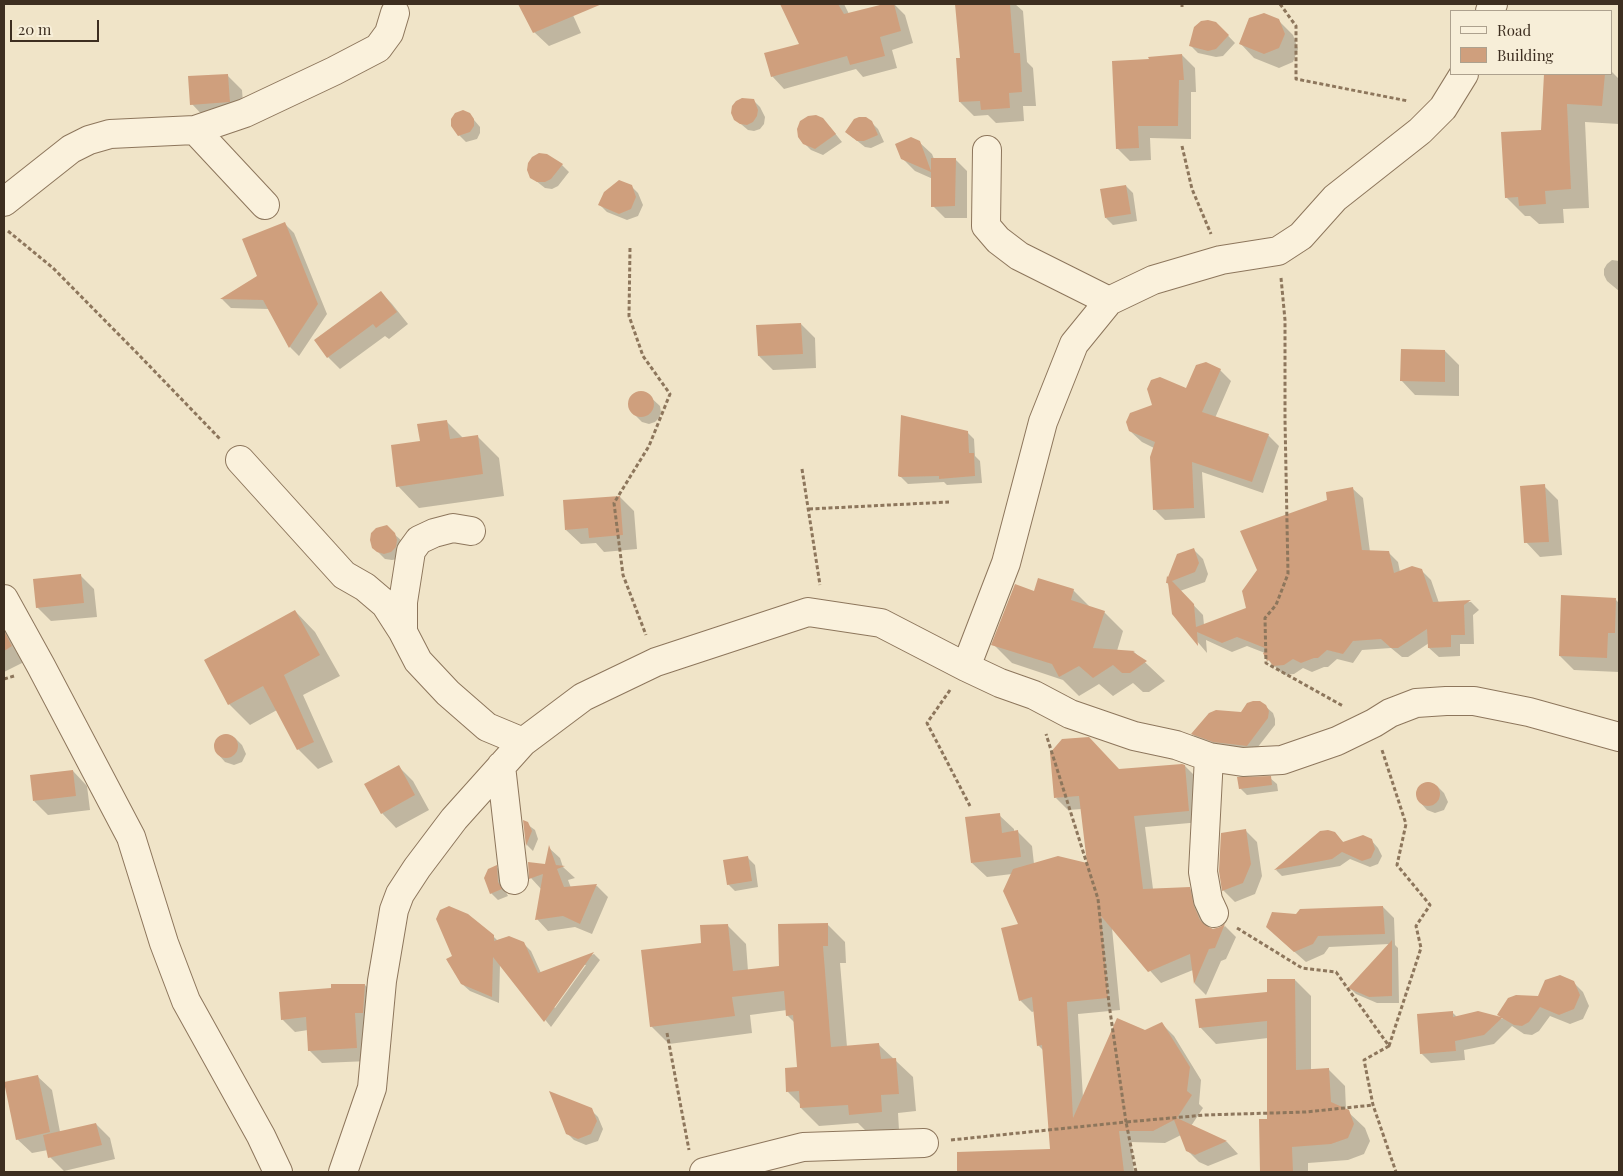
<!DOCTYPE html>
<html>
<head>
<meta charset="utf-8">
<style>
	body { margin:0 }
	#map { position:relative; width:1623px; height:1176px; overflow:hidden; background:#f0e4c8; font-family:"Playfair Display",serif }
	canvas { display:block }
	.frame { position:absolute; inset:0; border:5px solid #3d2e20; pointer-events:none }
	.legend { position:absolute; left:1450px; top:10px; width:162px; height:65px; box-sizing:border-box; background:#f7eed8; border:1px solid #ada18e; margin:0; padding:6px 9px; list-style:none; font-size:15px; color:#3d2e20 }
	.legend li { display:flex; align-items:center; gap:10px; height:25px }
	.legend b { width:25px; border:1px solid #ada18e }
	.scale { position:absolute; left:10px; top:20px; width:89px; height:22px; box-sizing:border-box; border:2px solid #3d2e20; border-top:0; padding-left:6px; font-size:15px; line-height:18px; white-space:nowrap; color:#3d2e20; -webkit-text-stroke:4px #f7eed8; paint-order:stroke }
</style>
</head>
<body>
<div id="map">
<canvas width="1623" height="1176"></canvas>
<div class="frame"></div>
<ul class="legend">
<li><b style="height:6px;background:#faf1dc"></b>Road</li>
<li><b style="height:14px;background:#cf9f7d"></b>Building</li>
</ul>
<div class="scale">20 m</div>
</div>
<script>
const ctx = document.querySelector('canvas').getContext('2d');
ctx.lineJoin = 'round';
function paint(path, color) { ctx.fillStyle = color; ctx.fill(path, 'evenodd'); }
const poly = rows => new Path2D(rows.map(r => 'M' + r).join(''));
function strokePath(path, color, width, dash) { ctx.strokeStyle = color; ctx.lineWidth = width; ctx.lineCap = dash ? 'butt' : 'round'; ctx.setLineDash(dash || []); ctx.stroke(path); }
paint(poly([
	[522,4,568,4,581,33,549,46,534,32],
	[781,4,844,4,849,14,889,4,894,4,905,15,913,43,892,50,897,68,863,77,856,69,784,89,772,76,801,45],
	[956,4,1015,4,1023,11,1027,62,1033,68,1036,106,1023,106,1024,121,996,123,988,115,974,116,960,102,961,59],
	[1278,20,1293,35,1298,49,1293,62,1279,68,1254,58,1240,43],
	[1216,23,1235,43,1223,56,1216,57,1198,53,1191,46],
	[1182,55,1195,68,1196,92,1191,92,1191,139,1150,138,1151,160,1130,161,1117,148,1150,60],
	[1612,72,1619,79,1619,124,1585,122,1589,208,1563,209,1564,223,1539,224,1530,216,1525,216,1506,197,1542,131,1546,74,1612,74],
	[227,75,242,90,244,116,206,119,192,104],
	[753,100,760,107,765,117,764,124,760,129,754,131,748,130,735,119],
	[469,114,480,127,480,133,477,139,466,142,459,135],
	[871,122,878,129,884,142,871,148,865,147,846,132],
	[830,127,842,142,823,155,811,150,804,143],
	[919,142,932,154,934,159,955,159,967,171,967,218,945,218,933,206,933,179,915,171,902,158],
	[562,165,569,172,558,186,552,189,545,188,531,177],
	[631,186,638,193,643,205,638,216,627,220,607,212,600,205],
	[1126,186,1133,193,1137,221,1113,225,1106,218],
	[284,223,294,233,327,314,299,356,290,347,269,309,231,308,222,299,259,277],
	[1612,260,1619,261,1619,291,1607,281,1604,275,1604,269,1607,264],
	[381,292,392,304,408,324,389,339,385,336,340,369,328,357,316,340],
	[801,324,815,338,816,368,773,370,759,356],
	[1445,351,1459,365,1459,396,1415,395,1401,380],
	[1220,370,1231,381,1215,418,1268,435,1279,446,1263,493,1202,472,1205,518,1165,520,1154,509,1154,448,1142,442,1130,431,1154,405,1187,390],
	[641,392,647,394,660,406,661,412,659,418,655,422,649,424,642,422,630,410,629,404,631,398,635,393],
	[446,421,463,438,477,436,499,458,504,496,419,508,398,486,421,442],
	[967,432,974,439,975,456,980,461,982,483,947,485,944,482,908,484,899,475],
	[1544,486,1558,500,1562,555,1540,557,1526,542],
	[1353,489,1363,498,1370,552,1388,552,1398,562,1400,572,1421,570,1431,580,1439,603,1471,602,1479,610,1473,615,1474,644,1460,644,1460,656,1439,657,1429,648,1429,643,1408,657,1402,657,1391,648,1362,650,1353,663,1337,659,1328,667,1324,667,1312,672,1303,668,1294,674,1284,675,1268,660,1265,653,1247,646,1232,652,1206,640,1207,653,1173,613,1170,586,1167,583,1168,578,1193,549,1203,559,1208,574,1205,582,1180,591,1203,615,1204,625,1248,609,1329,501],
	[620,497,634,511,637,549,604,552,596,543,581,544,566,530],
	[394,534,402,541,398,559,392,560,385,559,373,547],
	[80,575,94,589,97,617,51,621,37,607],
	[1073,590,1091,608,1104,612,1123,631,1117,651,1134,652,1165,681,1149,692,1143,692,1133,683,1113,696,1099,684,1079,696,1063,680,1012,663,993,644,1035,592],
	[1616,600,1619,603,1619,672,1574,670,1560,656],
	[295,611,315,632,340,676,303,695,333,762,318,769,298,749,277,710,250,725,229,704,205,660],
	[4,626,26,661,4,672],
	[1265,706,1273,713,1275,719,1275,725,1254,752,1221,748,1199,740,1192,734,1241,713],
	[226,734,235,738,242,745,246,754,242,762,234,765,225,762,218,754,215,746,218,738],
	[1185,766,1197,778,1201,822,1145,827,1153,889,1189,888,1201,900,1205,919,1209,929,1213,930,1221,929,1225,926,1236,937,1226,959,1221,961,1206,995,1195,984,1193,970,1161,983,1112,928,1120,1010,1078,1014,1083,1098,1145,1031,1162,1024,1174,1036,1201,1080,1199,1104,1203,1108,1191,1126,1227,1142,1238,1154,1208,1166,1199,1162,1187,1150,1181,1135,1165,1143,1131,1142,1134,1172,995,1172,995,1152,1051,1150,1044,1051,1038,1045,1035,1011,1032,1012,1020,1000,1020,925,1012,874,987,877,972,863,999,815,1014,829,1014,832,1018,832,1032,846,1034,864,1088,864,1082,809,1068,810,1056,798,1119,770],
	[399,767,413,781,429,810,396,828,382,813],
	[73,771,87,786,90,810,48,815,34,801],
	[1270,778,1277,784,1278,791,1247,795,1240,788],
	[1428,782,1437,786,1444,793,1448,802,1444,810,1435,813,1427,810,1420,802,1416,794,1420,786],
	[524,822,535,830,538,839,533,851,527,845],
	[1246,831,1257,842,1262,876,1255,894,1235,902,1223,890],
	[1320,832,1335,834,1344,843,1371,840,1378,848,1382,856,1378,864,1370,867,1350,859,1340,866,1282,876,1276,870],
	[549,848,560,858,563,867,575,878,568,880,571,888,597,886,608,897,592,934,575,927,548,931,537,919,542,890,531,878,546,865],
	[748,858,755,865,758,887,735,891,728,884],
	[496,867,503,873,505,890,508,896,498,900,491,893],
	[1383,907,1394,918,1395,945,1398,948,1399,1003,1377,1003,1356,994,1350,988,1389,944,1329,947,1324,954,1306,962,1279,938,1296,915],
	[827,924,845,942,846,963,840,963,847,1047,879,1045,913,1077,916,1111,898,1113,899,1130,868,1133,858,1123,819,1126,801,1108,801,1105,788,1092,798,1068,795,1023,787,1015,787,1010,750,1015,752,1033,669,1044,651,1026,703,944,728,926,746,944,748,971,781,967],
	[493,936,498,941,524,944,531,951,541,973,594,954,600,960,551,1027,500,964,499,1003,470,991,462,984],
	[583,965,586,965,555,1008,553,1006],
	[1295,980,1311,996,1311,1071,1329,1070,1345,1086,1346,1110,1365,1128,1370,1141,1364,1154,1348,1160,1308,1163,1308,1172,1262,1172,1260,1120,1268,1120,1268,1038,1216,1044,1200,1027],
	[1573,982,1583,992,1589,1006,1583,1019,1570,1024,1550,1016,1539,1031,1532,1035,1524,1034,1512,1026,1494,1044,1464,1050,1465,1060,1431,1063,1421,1053,1452,1012,1457,1017,1478,1013,1503,1019,1499,1015],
	[365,985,377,998,369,1061,322,1063,309,1050,308,1030,295,1032,282,1019],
	[37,1076,52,1090,60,1132,96,1124,110,1138,115,1159,64,1171,50,1157,48,1150,32,1153,17,1139],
	[591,1110,598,1117,603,1129,598,1141,586,1145,574,1140,567,1133]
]), '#0003');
paint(poly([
	[518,4,602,4,533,33],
	[780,4,838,4,844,14,884,4,894,4,901,31,880,37,885,56,850,65,847,56,771,77,764,53,799,44],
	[955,4,1010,4,1014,53,1020,53,1022,92,1009,93,1010,108,981,110,980,101,959,102,956,58,960,58],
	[1264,13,1279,19,1285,34,1279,48,1264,54,1239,44,1249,18],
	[1208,20,1216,22,1229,35,1216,49,1208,51,1189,46,1194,27,1201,21],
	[1182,54,1184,80,1179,80,1178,126,1138,126,1139,148,1116,149,1112,61,1149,59,1148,57],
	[228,74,230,102,190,105,188,76],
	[1544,74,1605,74,1602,106,1567,104,1571,189,1545,191,1546,204,1519,206,1518,197,1505,198,1501,132,1541,130],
	[742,98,754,99,758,110,757,116,753,122,747,125,740,124,734,120,731,113,732,106,736,101],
	[463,110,470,113,474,119,474,126,470,132,458,136,451,126,451,119,455,113],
	[816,115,823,118,836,134,815,149,803,144,798,137,797,129,800,121,808,116],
	[859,117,866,117,872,121,878,135,864,141,857,141,845,132,854,119],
	[911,137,920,141,931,171,931,158,956,158,955,206,931,207,931,172,901,159,895,144],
	[539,153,547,154,563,164,551,179,545,182,537,182,530,178,527,170,528,163,532,157],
	[619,180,632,185,636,197,631,209,619,214,598,205,604,192],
	[1126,185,1131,214,1105,218,1100,189],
	[285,222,318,304,289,348,263,300,220,299,257,276,242,239],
	[381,291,397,312,376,328,373,324,327,358,314,340],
	[801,323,803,354,758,356,756,325],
	[1401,349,1445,350,1445,382,1400,381],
	[1206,362,1221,369,1202,412,1269,434,1252,482,1192,462,1194,508,1153,510,1150,457,1155,442,1129,431,1126,422,1130,413,1152,405,1147,389,1151,380,1160,377,1186,388,1196,365],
	'628 404a13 13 0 1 1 26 0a13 13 0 1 1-26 0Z',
	[901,415,968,431,969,453,974,453,975,476,939,479,939,476,900,477,898,476],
	[447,420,450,439,478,435,483,474,396,487,391,445,420,441,417,424],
	[1545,484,1549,542,1524,543,1520,486],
	[1353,487,1362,550,1389,551,1394,573,1412,566,1422,569,1433,602,1471,600,1464,605,1465,635,1451,635,1451,647,1428,648,1427,629,1398,648,1391,648,1381,639,1353,641,1343,654,1327,650,1318,658,1314,658,1301,663,1293,659,1284,665,1273,666,1269,660,1267,661,1263,653,1266,651,1265,648,1237,637,1222,643,1197,632,1198,646,1172,614,1168,583,1166,583,1167,576,1168,577,1177,554,1194,548,1199,563,1195,572,1172,581,1194,604,1196,627,1246,608,1242,591,1257,570,1240,531,1327,500,1326,492],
	[620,496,623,535,589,538,588,528,565,530,563,500],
	[387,525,395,533,397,540,396,547,391,552,384,554,377,552,372,548,370,540,371,533,376,528],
	[81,574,84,603,36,608,33,579],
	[1038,578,1074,589,1071,600,1105,611,1093,648,1135,651,1133,652,1147,661,1130,673,1122,673,1113,665,1093,678,1079,666,1059,677,1052,664,991,645,1015,584,1034,591],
	[1561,595,1616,598,1615,633,1608,633,1607,658,1559,656],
	[295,610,320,655,284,675,314,742,297,750,263,686,228,705,204,660],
	[4,631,12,646,4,651],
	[1253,701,1260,701,1266,705,1269,711,1268,718,1247,746,1213,742,1191,734,1209,713,1216,710,1241,712,1247,703],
	'214 746a12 12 0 1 1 24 0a12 12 0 1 1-24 0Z',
	[1089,737,1119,769,1182,764,1185,765,1189,811,1134,816,1143,889,1190,887,1194,906,1200,920,1205,925,1213,929,1220,927,1225,924,1215,948,1209,949,1194,984,1190,954,1148,972,1101,916,1108,998,1067,1002,1073,1118,1117,1018,1145,1030,1162,1022,1190,1067,1187,1091,1192,1095,1177,1118,1227,1141,1195,1155,1186,1151,1174,1120,1153,1131,1119,1131,1124,1172,957,1172,957,1152,1050,1149,1042,1045,1037,1046,1032,997,1019,1001,1001,928,1018,924,1003,891,1013,869,1058,856,1087,863,1079,796,1054,798,1050,753,1062,739],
	[399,765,415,795,381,814,364,784],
	[73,770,76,796,33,801,30,775],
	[1271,776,1272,785,1239,789,1237,777],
	'1416 794a12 12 0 1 1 24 0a12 12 0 1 1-24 0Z',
	[1000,813,1002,833,1018,830,1021,857,971,863,965,817],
	[523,820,528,822,532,831,526,846],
	[1246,829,1251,864,1243,883,1222,891,1219,871,1221,833],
	[1328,830,1335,832,1343,842,1363,835,1372,839,1375,849,1371,858,1362,861,1342,852,1332,859,1274,870,1320,831],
	[549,845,556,865,565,866,557,869,564,887,597,884,580,924,563,916,535,920,543,874,529,879,528,862,545,864],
	[748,856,752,881,727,885,723,860],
	[497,865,498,882,502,889,490,894,484,878,488,869],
	[449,906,468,914,494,935,494,941,509,936,524,942,538,973,594,952,544,1022,493,957,492,997,461,984,446,959,452,956,436,919,440,910],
	[1383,906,1385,934,1318,936,1313,944,1294,952,1266,927,1272,912,1296,914,1300,909],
	[828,923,828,946,823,946,831,1047,879,1043,881,1059,896,1058,899,1094,881,1095,882,1112,849,1115,848,1105,800,1108,799,1091,786,1092,785,1068,797,1067,793,1015,786,1016,784,991,732,997,735,1016,650,1027,641,950,701,943,700,925,728,924,733,971,779,966,778,924],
	[1392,940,1392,996,1369,997,1348,988],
	[1560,975,1574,981,1580,995,1574,1009,1559,1015,1540,1007,1529,1022,1522,1026,1514,1025,1502,1018,1484,1035,1455,1041,1456,1051,1420,1054,1417,1014,1453,1011,1453,1017,1478,1011,1501,1017,1497,1015,1508,998,1516,995,1538,996,1545,980],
	[1267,979,1295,979,1296,1070,1329,1068,1331,1102,1349,1110,1354,1124,1348,1138,1331,1144,1292,1147,1293,1172,1260,1172,1259,1119,1267,1119,1267,1021,1199,1028,1195,999,1267,992],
	[331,984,365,984,363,1013,355,1013,357,1048,308,1051,306,1017,281,1020,279,992,331,988],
	[38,1075,50,1132,16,1140,4,1082],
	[549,1091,592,1108,597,1121,591,1134,578,1139,566,1134],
	[96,1123,102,1145,48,1158,43,1135]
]), '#cf9f7d');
const street = poly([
	[1490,11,1493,4],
	[195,130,265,205],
	[987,150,986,226,998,240,1019,256,1109,301],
	[4,202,71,149,89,140,110,134,195,130,245,113,334,71,378,48,389,33,395,13],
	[240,460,344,575,365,587,385,604,403,632,418,661,448,693,487,727,523,742],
	[4,599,41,666,131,837,164,943,186,1001,261,1136,278,1172],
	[403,632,403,602,411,551,419,540,434,533,453,528,471,531],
	[966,667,1006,563,1043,422,1074,344,1109,301,1153,280,1221,260,1278,251,1301,236,1335,198,1420,131,1443,108,1464,74],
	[1209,757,1203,872,1208,900,1214,913],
	[501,766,514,880],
	[343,1172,372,1088,382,981,394,910,400,894,417,868,454,819,523,742,583,697,656,662,808,612,881,623,966,667,1000,683,1034,695,1070,714,1134,736,1176,745,1209,757,1243,762,1282,760,1337,741,1374,723,1390,713,1416,703,1446,701,1474,701,1529,712,1619,737],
	[704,1172,803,1147,924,1143]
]);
strokePath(street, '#8d765c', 30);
strokePath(poly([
	[1182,4,1182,7],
	[1280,4,1296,26,1296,79,1408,101],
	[1182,146,1192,189,1211,234],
	[8,231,53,268,136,352,221,440],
	[630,248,629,316,643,356,670,394,649,446,614,503,623,575,646,635],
	[1281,278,1285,320,1285,420,1288,574,1276,605,1265,618,1266,663,1343,706],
	[802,469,820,585],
	[809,509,949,502],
	[4,679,14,676],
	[950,690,927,723,970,806],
	[1237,928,1302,968,1336,972,1389,1046,1421,948,1416,926,1430,905,1397,865,1406,824,1382,750],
	[667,1033,689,1150],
	[1389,1046,1364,1060,1373,1105,1396,1172],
	[951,1140,1126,1122,1109,1004,1098,899,1046,734],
	[1136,1172,1126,1122,1205,1115,1306,1112,1373,1105]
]), '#8d765c', 3, [4, 2.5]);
strokePath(street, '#faf1dc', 28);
</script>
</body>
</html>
